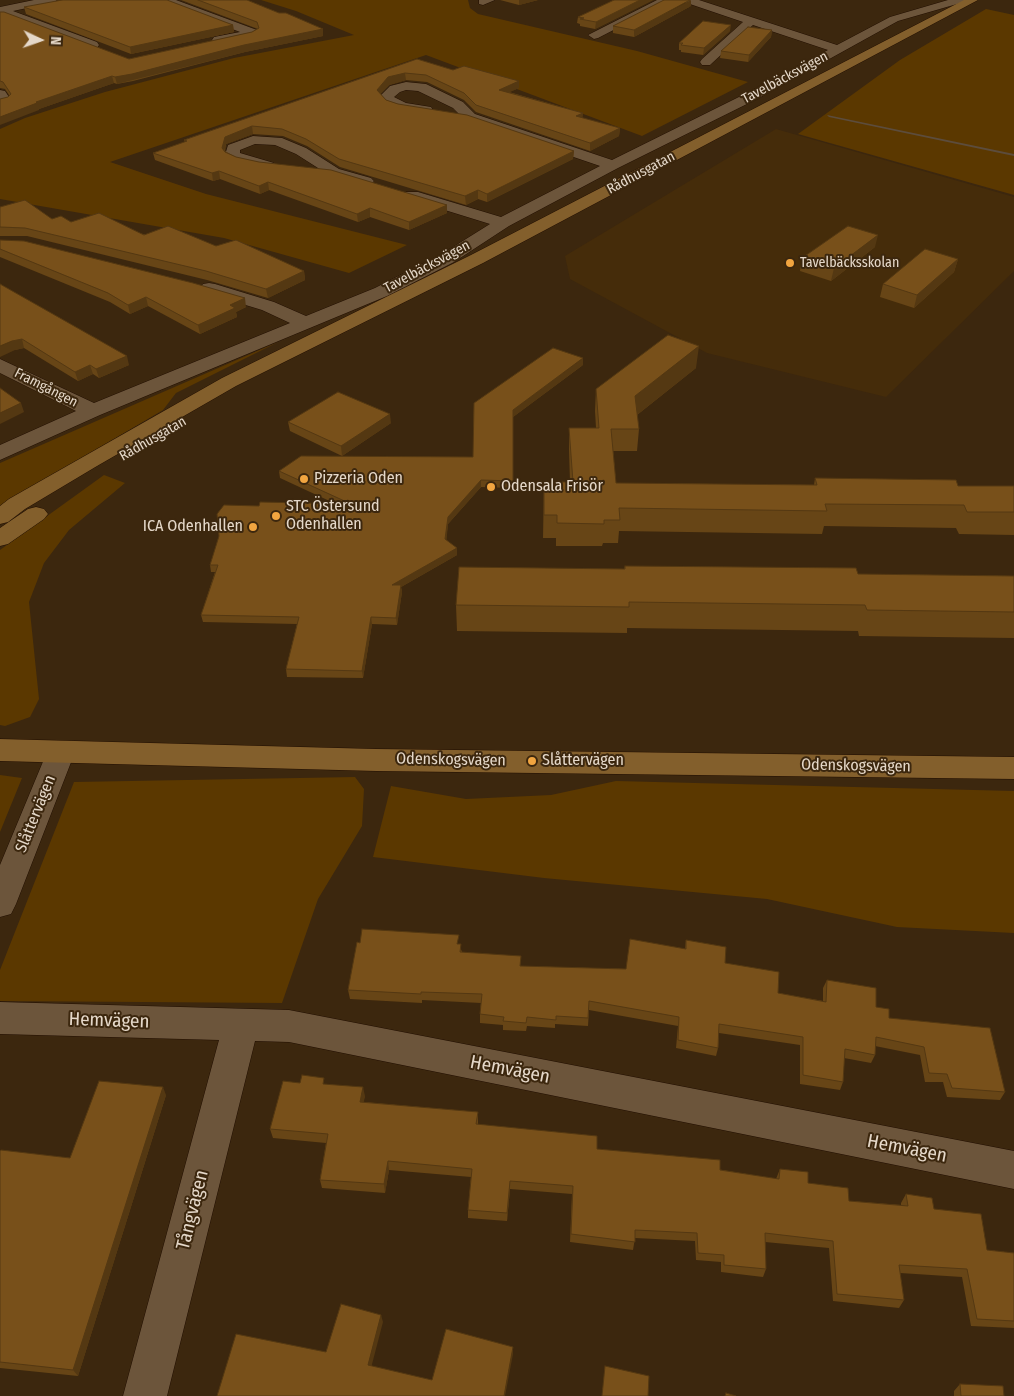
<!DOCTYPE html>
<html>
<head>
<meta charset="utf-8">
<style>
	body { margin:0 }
	#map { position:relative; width:1014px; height:1396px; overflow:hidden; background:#3c270e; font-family:"Fira Sans Condensed",sans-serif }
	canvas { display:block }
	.north { position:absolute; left:15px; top:15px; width:50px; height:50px; -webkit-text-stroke:4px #3c270e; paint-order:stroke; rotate:93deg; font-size:14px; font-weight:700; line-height:20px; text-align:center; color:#e5d8c9 }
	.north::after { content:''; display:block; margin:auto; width:18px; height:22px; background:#e5d8c9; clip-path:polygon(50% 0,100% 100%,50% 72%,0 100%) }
</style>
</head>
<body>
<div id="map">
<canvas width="1014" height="1396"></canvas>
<div class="north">N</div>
</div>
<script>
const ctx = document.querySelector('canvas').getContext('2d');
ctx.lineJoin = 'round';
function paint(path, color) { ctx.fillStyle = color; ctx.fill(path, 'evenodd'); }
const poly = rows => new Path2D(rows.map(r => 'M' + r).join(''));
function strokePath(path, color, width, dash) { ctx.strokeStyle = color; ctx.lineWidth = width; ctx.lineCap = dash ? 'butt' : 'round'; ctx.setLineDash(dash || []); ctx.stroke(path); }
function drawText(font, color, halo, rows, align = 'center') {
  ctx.font = font + ' "Fira Sans Condensed",sans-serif'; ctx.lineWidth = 4; ctx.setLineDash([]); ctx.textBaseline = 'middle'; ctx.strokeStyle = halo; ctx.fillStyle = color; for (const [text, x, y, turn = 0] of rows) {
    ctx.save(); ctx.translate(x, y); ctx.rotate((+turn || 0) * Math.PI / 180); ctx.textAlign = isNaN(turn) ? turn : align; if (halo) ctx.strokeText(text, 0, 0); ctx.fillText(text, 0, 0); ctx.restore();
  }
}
paint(poly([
	[776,129,1014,197,1014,271,886,397,707,353,570,279,565,256]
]), '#452c0a');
paint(poly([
	[261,0,468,0,470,8,478,14,637,51,748,82,642,136,426,55,110,162,206,194,407,245,349,273,224,238,0,199,0,129,25,118,105,92,234,58,354,35,296,11],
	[986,9,1014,15,1014,195,798,134,900,60],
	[278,342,176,393,163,410,0,506,0,463],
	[104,475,125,483,69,530,44,563,29,602,39,699,30,717,5,726,0,725,0,550],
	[0,775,22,778,0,832],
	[355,777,364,789,362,826,318,899,282,1003,0,1001,0,970,74,782],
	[616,781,1014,791,1014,933,897,927,767,899,544,878,373,857,391,786,466,799,551,795]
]), '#5b3800');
paint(poly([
	[827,115,1014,154,1014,156,829,117,827,115]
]), '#5c4c3c');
const street = poly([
	[34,0,57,0,55,2,13,11,97,42,99,45,97,48,89,48,0,14,0,7,34,0],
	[160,0,176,0,257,30,259,33,253,37,218,44,214,43,212,40,214,37,240,32,162,2,160,0],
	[479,0,495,0,483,5,479,4,479,0],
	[657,0,672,0,598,38,594,39,588,35,657,0],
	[682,0,699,0,837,45,890,17,948,0,966,0,964,2,898,21,757,99,618,168,509,226,454,262,387,296,100,415,0,460,0,445,76,411,0,373,0,359,94,403,290,323,262,310,203,292,200,288,203,284,209,283,215,284,274,302,306,316,375,288,442,254,490,224,406,198,404,195,406,192,418,192,501,217,600,166,465,120,453,108,418,91,406,90,400,92,394,97,406,103,431,107,433,110,431,113,426,114,404,111,387,106,379,97,390,86,406,82,426,84,463,102,475,114,612,160,747,93,828,50,753,25,710,65,702,65,700,62,702,59,743,22,684,2,682,0],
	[0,90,5,91,11,100,9,103,0,106,0,90],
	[253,136,282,138,306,148,339,169,371,178,374,181,371,184,366,186,329,175,296,154,275,145,255,144,240,150,240,153,274,163,277,166,274,169,269,171,243,164,227,158,225,155,228,145,253,136],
	[61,741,71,744,75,752,16,904,11,914,0,917,0,865,47,752,51,744,61,741],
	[0,1002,289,1010,1014,1151,1014,1189,289,1042,255,1041,167,1396,123,1396,219,1040,0,1034,0,1002]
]);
const secondary = poly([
	[964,0,978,0,483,263,236,386,97,466,25,509,8,522,0,524,0,506,9,499,222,378,471,255,964,0],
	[36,507,44,509,48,514,44,519,8,544,0,546,0,528,28,509,36,507],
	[0,739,376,749,1014,757,1014,779,376,771,0,761,0,739]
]);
strokePath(street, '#220f00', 1);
strokePath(secondary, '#220f00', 1);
paint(street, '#6c553b');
paint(secondary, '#835f2c');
paint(poly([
	[181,0,247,0,279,13,323,29,323,36,245,52,133,81,117,84,114,83,39,109,39,110,8,97,9,95,5,89,0,88,0,12,129,59,252,32,258,29],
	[500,0,538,0,519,5],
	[614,0,653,0,595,29,580,26,580,24,577,23,578,17],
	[691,6,634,37,613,33,613,26],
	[24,7,233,25,234,32,131,54,26,14],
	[772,30,771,37,748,62,720,58,721,51],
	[730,31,703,55,681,52,681,50,679,50,679,43],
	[417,59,453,70,519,81,519,88,509,92,583,113,582,118,620,128,619,136,590,151,476,112,464,100,427,82,406,80,389,85,380,94,386,100,398,104,574,151,573,159,487,202,478,199,466,205,340,167,307,146,283,136,253,134,226,144,225,151,236,157,447,205,447,213,409,230,370,217,358,222,269,190,260,194,220,179,213,181,155,160,153,153,185,142,184,140],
	[0,207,52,219,216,246,304,271,305,280,268,298,207,280,27,236,0,236],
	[0,240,246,307,236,312,237,317,200,334,148,306,130,314,110,302,0,257],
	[875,247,831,281,800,271,802,258],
	[958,259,954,272,914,308,880,297,883,284],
	[0,284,129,365,99,378,93,374,78,381,24,348,15,350],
	[583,365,513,417,513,488,481,487,448,524,446,540,457,555,401,587,402,592,397,625,372,624,363,678,287,677,286,669,297,624,203,622,201,615,215,572,211,572,210,565,259,506,336,504,280,478,279,471,473,457,474,403],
	[696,368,637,415,639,429,637,451,613,451,616,483,814,485,815,478,958,486,1014,486,1014,535,959,534,956,528,824,526,822,534,619,531,618,543,603,543,602,546,556,546,556,538,543,538,544,482,570,482,569,450,569,428,596,428,595,411,596,389],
	[288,422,391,423,342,456,290,431],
	[625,566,858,574,1014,576,1014,638,859,636,858,631,627,628,627,633,457,631,456,605,624,569],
	[686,940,778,993,823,1001,823,988,827,980,876,1007,889,1018,1005,1092,1000,1100,947,1097,943,1082,925,1082,920,1055,875,1046,875,1055,871,1063,844,1058,843,1082,840,1090,800,1084,800,1045,719,1033,718,1048,716,1056,676,1048,678,1026,589,1010,588,1026,555,1024,555,1028,527,1026,526,1031,503,1030,503,1025,480,1023,480,1014,481,1003,422,1000,422,1003,350,999,348,990,360,943,459,944,462,952,521,966,626,969,685,949],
	[300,1083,325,1084,365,1096,363,1102,478,1112,478,1125,597,1149,776,1179,780,1169,808,1183,849,1201,901,1205,901,1203,906,1194,934,1209,987,1250,1014,1253,1014,1328,971,1326,962,1277,900,1273,904,1300,899,1308,833,1301,829,1248,765,1242,766,1269,763,1277,721,1272,721,1262,696,1260,695,1241,635,1238,633,1250,570,1242,572,1194,510,1189,507,1221,468,1218,468,1210,471,1177,389,1170,385,1193,322,1188,320,1180,326,1143,273,1138,270,1129],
	[166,1095,78,1376,0,1368,0,1151,70,1158],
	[605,1366,648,1396,602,1396],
	[960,1384,1004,1396,954,1396,954,1391]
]), '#674516');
paint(poly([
	[519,0,538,0,519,5],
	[640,0,653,0,595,29,596,22],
	[691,0,691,6,634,37,634,30],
	[233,25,234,32,131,54,130,47],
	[731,25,730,31,703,55,704,48],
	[323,29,323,36,245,52,117,84,115,77,244,45],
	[772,30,771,37,748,62,749,55],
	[405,73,406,80,389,85,377,97,377,90,388,77],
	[112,76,114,83,39,109,39,110,0,125,0,117,36,102],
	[519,81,519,88,499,97,499,90],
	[583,113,582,121,576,116],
	[252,126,253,134,226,144,223,156,222,148,225,137],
	[620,128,619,136,590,151,590,143],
	[574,151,573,159,487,202,487,194],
	[219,171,220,179,213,181,212,173],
	[268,182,269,190,260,194,259,186],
	[478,190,478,199,466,205,465,196],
	[447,205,447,213,409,230,409,222],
	[370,208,370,217,358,222,357,214],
	[878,235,875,247,831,281,834,268],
	[958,259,954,272,914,308,917,295],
	[304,271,305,280,268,298,266,289],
	[146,297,148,306,130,314,128,305],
	[245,298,246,307,236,312,237,317,200,334,198,325,230,305],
	[22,339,24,348,15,350,0,357,0,346,12,341],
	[699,346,696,368,633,418,635,396],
	[127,356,129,365,99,378,96,369],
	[583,358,583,365,513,417,513,410],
	[90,365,93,374,78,381,75,372],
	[21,403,24,412,0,424,0,413],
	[390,414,391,423,342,456,341,446],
	[481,480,481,487,448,524,446,546,445,539,448,517],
	[457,548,457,555,401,587,402,592,397,625,392,585],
	[371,617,372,624,363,678,362,671],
	[163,1087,166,1095,78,1376,73,1370],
	[363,1087,365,1096,362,1111,360,1102],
	[388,1161,389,1170,385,1193,384,1184],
	[510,1181,510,1189,507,1221,507,1213],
	[381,1315,383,1322,370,1372,368,1365],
	[513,1347,513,1354,505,1396,504,1396]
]), '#543812');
const building = poly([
	[62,0,167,0,233,25,130,47,24,7,62,0],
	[198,0,247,0,279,13,286,13,323,29,244,45,132,74,115,77,112,76,36,102,37,103,0,117,0,99,8,97,11,94,3,82,0,81,0,12,4,12,129,59,252,32,259,28,257,22,198,0],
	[614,0,640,0,596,22,580,19,584,18,578,17,614,0],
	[664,0,690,0,634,30,613,26,664,0],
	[703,21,731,25,704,48,681,45,683,43,679,43,703,21],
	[748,27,772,30,749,55,721,51,748,27],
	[417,59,453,70,464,66,519,81,499,90,583,113,576,116,620,128,590,143,476,105,464,93,426,75,405,73,388,77,377,90,386,100,398,104,467,115,574,151,487,194,478,190,465,196,339,159,306,139,282,129,252,126,225,137,222,148,225,152,236,157,259,162,331,170,447,205,409,222,370,208,357,214,268,182,259,186,219,171,212,173,153,153,187,141,184,140,417,59],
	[25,200,52,219,61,216,71,222,99,213,144,235,168,226,216,246,236,240,304,271,266,289,206,271,25,228,0,227,0,207,25,200],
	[848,226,878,235,834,268,802,258,848,226],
	[0,240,24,241,193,283,245,298,230,305,235,308,198,325,146,297,128,305,108,293,0,249,0,240],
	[925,249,958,259,917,295,883,284,925,249],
	[0,284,127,356,96,369,90,365,75,372,22,339,12,341,0,346,0,284],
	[668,335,699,346,635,396,639,429,611,429,616,483,817,485,815,478,956,480,958,486,1014,486,1014,512,967,512,964,505,825,504,827,511,619,508,620,520,604,520,604,524,557,523,557,515,544,515,544,482,573,482,569,428,599,428,596,389,668,335],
	[553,348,583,358,513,410,513,481,481,480,448,517,445,539,457,548,392,585,401,585,396,618,371,617,362,671,286,669,299,617,201,615,218,565,210,565,219,536,217,514,224,505,259,506,260,502,351,504,279,471,301,456,473,457,474,403,553,348],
	[0,388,21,403,0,413,0,388],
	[338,392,390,414,341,446,288,422,338,392],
	[625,566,856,568,858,574,1014,576,1014,612,867,610,865,605,629,602,629,607,456,605,459,567,625,569,625,566],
	[362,929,459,935,457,944,461,944,460,952,521,956,520,966,626,969,630,939,686,949,686,940,726,947,725,963,779,972,778,993,826,1002,827,980,876,988,876,1007,889,1009,889,1018,990,1028,1005,1092,952,1088,947,1074,929,1073,924,1047,876,1037,875,1055,845,1049,843,1082,803,1075,803,1037,719,1024,718,1048,678,1040,679,1017,589,1001,588,1018,556,1016,556,1020,527,1017,526,1023,503,1021,504,1017,480,1014,482,994,421,992,421,994,348,990,357,942,360,943,362,929],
	[302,1075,324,1078,323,1084,363,1087,360,1102,478,1112,476,1124,597,1136,597,1149,720,1160,720,1170,779,1179,780,1169,808,1172,808,1183,848,1188,849,1201,908,1206,906,1194,932,1198,934,1209,981,1214,987,1250,1014,1253,1014,1321,977,1319,967,1269,899,1265,904,1300,837,1294,833,1241,765,1233,766,1269,724,1265,724,1255,698,1253,697,1233,635,1230,635,1242,571,1234,573,1186,510,1181,507,1213,468,1210,472,1169,388,1161,384,1184,320,1180,328,1134,270,1129,283,1081,300,1083,302,1075],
	[99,1081,163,1087,73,1370,0,1362,0,1151,1,1150,70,1158,99,1081],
	[341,1304,381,1315,368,1365,432,1380,446,1329,513,1347,504,1396,217,1396,236,1334,326,1352,341,1304],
	[605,1366,649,1376,648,1396,602,1396,605,1366],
	[960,1384,1003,1386,1004,1396,961,1396,960,1384],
	[726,1393,736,1396,725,1396,726,1393]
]);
paint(building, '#78501a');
strokePath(building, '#543812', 1);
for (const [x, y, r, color] of [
	[790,263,5,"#f1a540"],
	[304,479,5,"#f1a540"],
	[491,487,5,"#f1a540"],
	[276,516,5,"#f1a540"],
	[253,527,5,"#f1a540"],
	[532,761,5,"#f1a540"]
]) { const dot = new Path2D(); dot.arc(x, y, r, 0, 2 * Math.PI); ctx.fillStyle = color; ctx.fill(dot); strokePath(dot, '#3c270e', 2); }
drawText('14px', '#e5d8c9', '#3c270e', [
	["Tavelbäcksvägen",785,78,-28],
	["Rådhusgatan",641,173,-28],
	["Tavelbäcksvägen",427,267,-28],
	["Framgången",46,388,27],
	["Rådhusgatan",153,439,-30]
]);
drawText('14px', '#e5d8c9', '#3c270e', [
	["Tavelbäcksskolan",800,263]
], 'left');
drawText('16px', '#e5d8c9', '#3c270e', [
	["Pizzeria Oden",314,479],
	["Odensala Frisör",501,487],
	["STC Östersund",286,507],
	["Odenhallen",286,525],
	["ICA Odenhallen",243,527,"right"],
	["Slåttervägen",542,761]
], 'left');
drawText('16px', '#e5d8c9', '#3c270e', [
	["Odenskogsvägen",451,760,1],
	["Odenskogsvägen",856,766,1],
	["Slåttervägen",36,814,-68]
]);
drawText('19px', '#e5d8c9', '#3c270e', [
	["Hemvägen",109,1021,2],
	["Hemvägen",510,1070,11],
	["Hemvägen",907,1149,11],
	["Tångvägen",193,1210,-76]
]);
</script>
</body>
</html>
